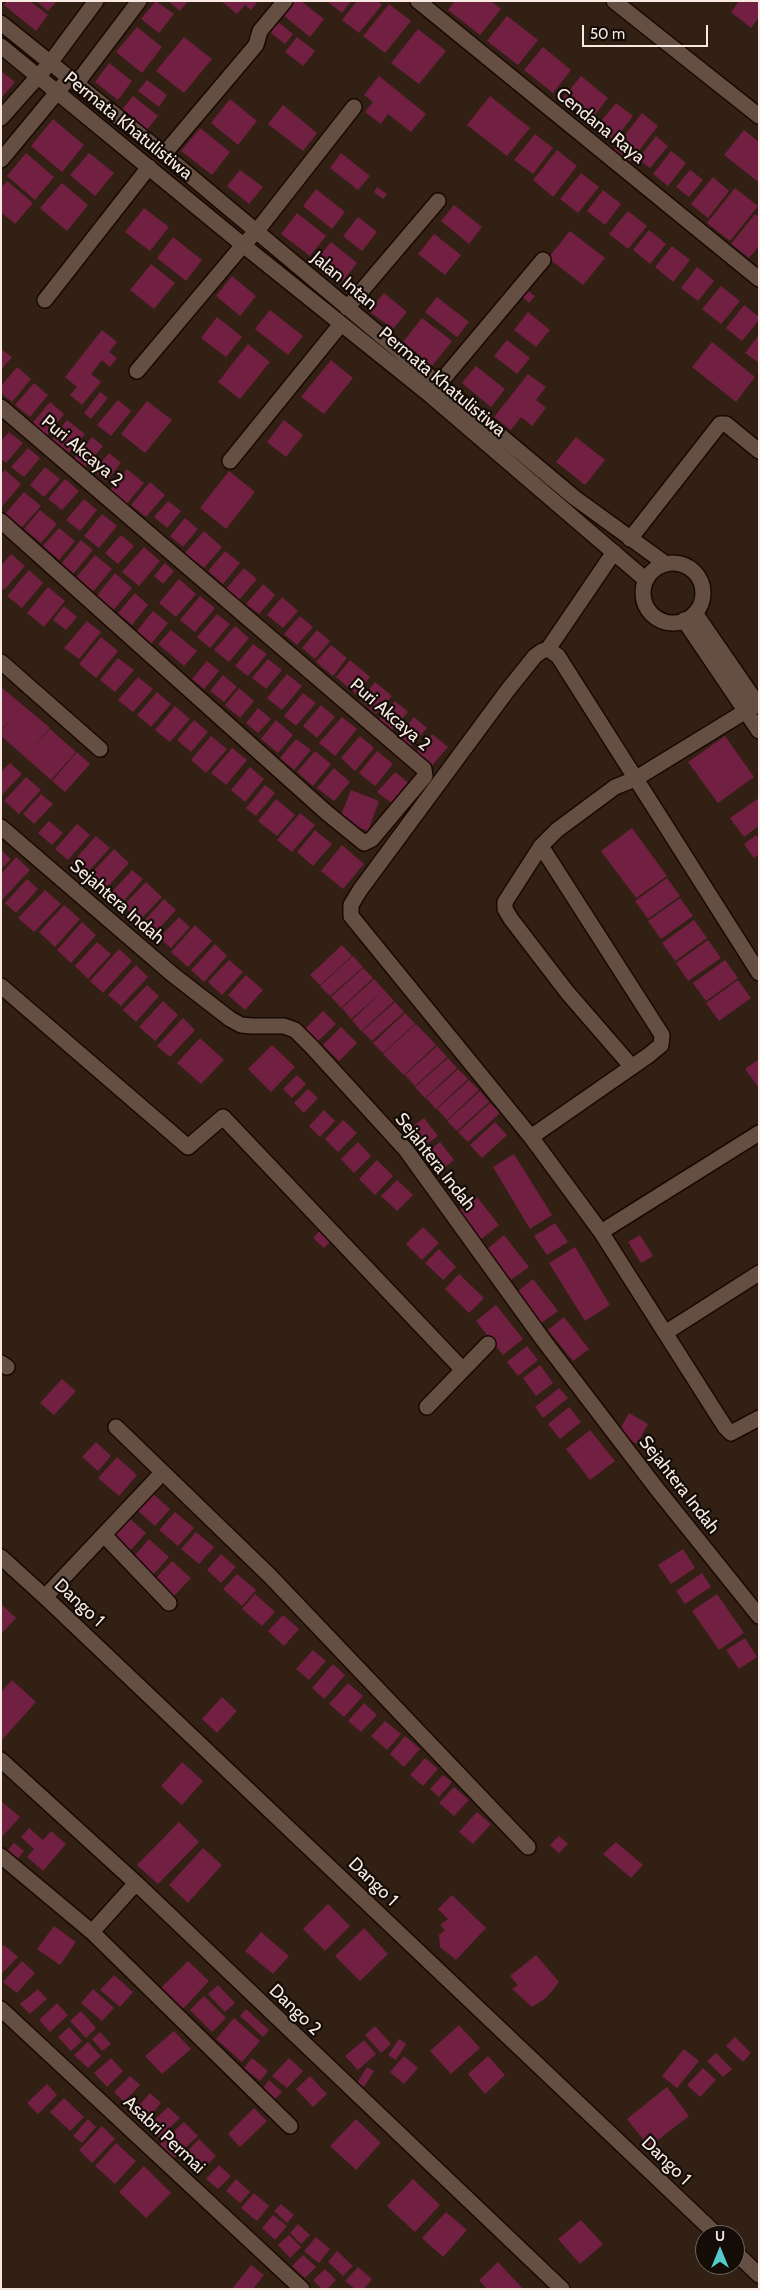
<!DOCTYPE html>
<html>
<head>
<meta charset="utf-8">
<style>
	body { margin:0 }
	#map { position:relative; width:760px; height:2290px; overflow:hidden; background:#322015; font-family:Cabin,sans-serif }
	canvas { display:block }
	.frame { position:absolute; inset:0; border:2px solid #f8eae3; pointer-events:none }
	.north { position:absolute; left:695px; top:2225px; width:50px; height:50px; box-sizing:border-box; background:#140c07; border:1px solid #6f655f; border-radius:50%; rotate:0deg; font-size:14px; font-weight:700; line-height:20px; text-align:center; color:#f8eae3 }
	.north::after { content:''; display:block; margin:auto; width:18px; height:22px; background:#53cdcb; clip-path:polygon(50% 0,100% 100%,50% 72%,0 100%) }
	.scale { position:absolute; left:582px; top:25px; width:126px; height:22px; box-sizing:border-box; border:2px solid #f8eae3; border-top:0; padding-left:6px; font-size:15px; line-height:18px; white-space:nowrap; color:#f8eae3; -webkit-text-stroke:4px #140c07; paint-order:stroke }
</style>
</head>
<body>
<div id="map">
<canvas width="760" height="2290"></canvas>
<div class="frame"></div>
<div class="north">U</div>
<div class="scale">50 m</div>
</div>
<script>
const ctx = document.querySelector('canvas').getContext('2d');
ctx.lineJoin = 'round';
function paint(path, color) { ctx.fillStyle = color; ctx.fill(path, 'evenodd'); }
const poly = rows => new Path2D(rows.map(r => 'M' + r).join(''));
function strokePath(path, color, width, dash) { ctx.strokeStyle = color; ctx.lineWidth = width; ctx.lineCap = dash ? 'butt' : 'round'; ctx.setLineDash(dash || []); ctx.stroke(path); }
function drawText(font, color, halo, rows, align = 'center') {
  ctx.font = font + ' Cabin,sans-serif'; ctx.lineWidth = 4.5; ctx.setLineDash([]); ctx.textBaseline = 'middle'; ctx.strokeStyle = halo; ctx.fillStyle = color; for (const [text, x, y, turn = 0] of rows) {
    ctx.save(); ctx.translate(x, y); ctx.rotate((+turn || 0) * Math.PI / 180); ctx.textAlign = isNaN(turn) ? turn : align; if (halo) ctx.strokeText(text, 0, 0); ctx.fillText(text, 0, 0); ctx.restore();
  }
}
paint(poly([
	[7,1,30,1,48,15,36,31,4,5],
	[36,1,57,1,48,11],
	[156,1,174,14,159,33,141,19],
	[168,1,188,1,180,11],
	[221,1,258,1,251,10,245,5,237,14],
	[287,1,301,1,324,19,310,37,278,11],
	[327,1,351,1,342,13],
	[357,1,378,1,382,5,359,33,342,20],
	[455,1,491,1,501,9,480,35,448,10],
	[739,1,759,1,759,17,751,28,731,12],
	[389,4,411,21,385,53,363,36],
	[507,16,538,40,518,65,487,41],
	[273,18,293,34,285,44,265,28],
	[137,27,162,47,142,73,116,52],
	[418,29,446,51,419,84,391,63],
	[184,37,212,59,184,93,156,71],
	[297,37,315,51,303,66,285,52],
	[543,47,571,70,553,93,524,70],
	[109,63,132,81,118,100,95,82],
	[1,71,15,82,1,98],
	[379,76,426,114,411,132,388,114,381,124,365,112,373,102,364,95],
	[581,76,608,98,590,121,562,99],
	[147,80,167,95,159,107,138,91],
	[133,96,158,116,146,131,121,111],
	[490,96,530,128,507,156,467,125],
	[230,99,257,121,238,145,211,123],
	[616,103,633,116,614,141,596,127],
	[283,105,317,133,303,151,268,124],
	[642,113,658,126,630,162,614,149],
	[53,119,84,145,62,172,31,146],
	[200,128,230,152,212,175,181,151],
	[744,130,759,142,759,179,757,181,724,155],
	[535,134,553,148,533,174,514,160],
	[656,136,668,146,650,168,638,159],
	[557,150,577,166,553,197,533,180],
	[671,151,686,163,668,186,653,174],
	[26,153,54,177,35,200,7,176],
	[89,153,114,173,95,196,70,175],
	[341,153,370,176,358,190,330,168],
	[240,170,263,187,249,204,227,186],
	[690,170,703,180,689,197,676,187],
	[581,173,599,187,578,213,560,199],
	[713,177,729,191,708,218,691,204],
	[7,181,33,203,15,224,1,212,1,188],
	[62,183,88,205,67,231,40,208],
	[377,187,387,194,383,199,374,192],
	[735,188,758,206,730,241,707,223],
	[316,189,345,212,332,229,303,206],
	[603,190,621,204,605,225,587,211],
	[454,205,482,227,469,244,441,221],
	[144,208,169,227,150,251,125,232],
	[628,211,647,226,628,249,609,234],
	[297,213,326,236,310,256,281,234],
	[755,214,759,217,759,246,749,258,731,244],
	[358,217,377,232,362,251,343,236],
	[649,230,666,244,650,264,633,250],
	[570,231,605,258,583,285,548,258],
	[434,234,461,255,445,275,418,254],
	[173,237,202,260,186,281,157,258],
	[331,242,357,263,343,281,316,260],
	[672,246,690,260,673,282,655,267],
	[151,264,175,283,154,309,130,290],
	[697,267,714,281,698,301,681,288],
	[232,276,256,296,240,316,216,296],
	[721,286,740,301,721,324,702,309],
	[525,289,535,296,529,303,520,295],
	[384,293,407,312,393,329,369,311],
	[437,297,469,322,457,337,425,312],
	[744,305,759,317,759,320,742,341,726,328],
	[270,310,303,336,288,355,255,329],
	[528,312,550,330,536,347,514,330],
	[217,317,242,337,226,357,201,338],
	[422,318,452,341,432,366,403,342],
	[102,330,117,342,109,352,117,358,110,367,102,360,91,374,101,382,82,405,70,395,77,387,65,377],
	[759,335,759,363,745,353],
	[507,340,530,358,517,374,494,356],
	[712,342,755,377,736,402,692,367],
	[248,344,270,362,240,399,218,382],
	[1,349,12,357,1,370],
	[331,360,353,378,324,414,301,397],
	[476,366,505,389,491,407,462,383],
	[17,367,31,379,12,402,1,393,1,386],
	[528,374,546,387,536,400,546,408,532,426,521,417,511,430,494,417],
	[34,383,48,395,30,417,15,405],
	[100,392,108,398,91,419,84,413],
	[118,400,131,411,111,436,97,425],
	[147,401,172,420,145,453,121,434],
	[50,402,64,414,45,438,30,426],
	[67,420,85,434,69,453,52,439],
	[284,420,303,435,286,457,267,442],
	[9,432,23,443,6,463,1,459,1,441],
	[92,437,103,446,86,467,74,458],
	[576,437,605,460,585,485,556,462],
	[28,448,40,458,24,477,11,467],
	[109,453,121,463,106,482,94,471],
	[45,467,60,479,44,497,30,485],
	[127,469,144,483,125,506,108,492],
	[5,470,21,484,1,508,1,474],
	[229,471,255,492,226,529,200,508],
	[65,479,79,491,62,510,48,499],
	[150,482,165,495,146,517,131,505],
	[24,492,41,506,21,528,4,515],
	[84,499,97,510,80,531,66,520],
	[168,501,181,511,167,528,154,517],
	[40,510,57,524,41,543,24,529],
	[102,514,117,526,99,548,84,536],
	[185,518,198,529,183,547,170,536],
	[59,528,75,541,59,560,43,546],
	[204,531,222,547,204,568,185,553],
	[121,535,134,546,118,564,105,553],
	[81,540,93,550,73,574,61,564],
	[144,547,160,561,139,586,122,572],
	[225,551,240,563,223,584,208,571],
	[11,554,25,566,4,590,1,588,1,566],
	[95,555,112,569,91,594,74,580],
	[165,563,174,571,163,584,154,576],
	[244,568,257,579,239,600,226,589],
	[29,570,43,583,22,608,7,596],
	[115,573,132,588,111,613,94,599],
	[179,579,196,594,176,617,159,603],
	[263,584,275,595,259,614,246,604],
	[48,587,65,601,44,627,27,613],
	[135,593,148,605,132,625,118,613],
	[200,596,215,608,195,632,180,620],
	[282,597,298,611,283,628,267,615],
	[64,606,77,617,66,630,53,620],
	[153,611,168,623,151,644,136,632],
	[217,614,230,624,210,648,197,637],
	[300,616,313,627,297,645,284,634],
	[87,621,101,632,79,659,64,648],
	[235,626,249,638,229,662,214,650],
	[171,630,197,651,184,666,158,644],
	[317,630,330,641,315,659,302,648],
	[101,637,118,651,96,678,79,664],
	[253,644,267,654,248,676,235,666],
	[331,645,347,658,333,676,316,662],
	[118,658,134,670,115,692,100,680],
	[268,659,282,670,266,689,252,678],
	[350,660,370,677,356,694,336,677],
	[207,661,219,671,204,689,192,679],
	[287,674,302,686,282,710,267,698],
	[223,675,237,687,224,702,210,691],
	[138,677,153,689,133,712,118,700],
	[375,682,392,696,376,714,360,700],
	[1,687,37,717,29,727,37,717,50,728,25,757,1,736,1,731,15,715,1,730],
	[239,688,254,701,240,718,225,705],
	[157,692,171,704,151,727,137,715],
	[303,693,316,703,296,726,284,716],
	[395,701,408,712,392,730,379,719],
	[321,705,335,717,317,738,303,726],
	[175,706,190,719,170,742,155,730],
	[258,708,271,719,258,733,246,723],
	[342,717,357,729,335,756,319,743],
	[414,717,427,728,410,748,397,737],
	[194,720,208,732,191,752,177,740],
	[276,720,293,735,278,753,261,739],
	[50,729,76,752,51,780,25,757],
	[432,734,448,747,429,769,413,756],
	[211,736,227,749,206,773,191,760],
	[360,736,374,748,355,771,341,758],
	[725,736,754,777,718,803,688,762],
	[296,739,311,750,294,770,280,758],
	[232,748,247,760,226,785,211,773],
	[315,751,331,764,313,786,297,772],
	[377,751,393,764,375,786,359,773],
	[77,752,90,764,65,792,52,781],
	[10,763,22,774,1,796,1,772],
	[250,767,264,779,245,802,231,790],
	[334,768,350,782,334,801,317,788],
	[395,772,410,784,393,804,377,792],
	[26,777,41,790,19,814,4,801],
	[265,785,275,793,256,816,246,808],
	[351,790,379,801,368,831,339,820],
	[41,794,53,804,34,824,23,814],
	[759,798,759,826,744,837,730,818],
	[276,799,295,815,277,836,258,821],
	[300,813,315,825,292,852,277,840],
	[49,821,63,833,52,845,38,833],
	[77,824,90,835,68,860,55,849],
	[632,828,667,876,636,898,601,851],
	[315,830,332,844,313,866,297,852],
	[756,835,759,839,759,854,754,858,744,844],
	[96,836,110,848,82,878,69,866],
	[342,845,364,864,343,889,321,871],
	[114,849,129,863,104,891,88,877],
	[1,850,11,859,1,869],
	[16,857,30,870,1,901,1,874],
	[132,870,143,879,120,905,109,895],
	[667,878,680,896,648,919,635,901],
	[27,879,38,889,16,913,5,903],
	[146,882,162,897,139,921,123,906],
	[45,890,61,904,34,932,18,918],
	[680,898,693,916,661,939,648,921],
	[164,899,176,910,155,933,143,922],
	[64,905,80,919,55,947,39,932],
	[179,917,190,927,171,948,159,938],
	[694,920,707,938,675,961,662,943],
	[82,922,96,935,71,963,57,950],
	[195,925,212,941,188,967,171,952],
	[708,940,721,958,688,981,676,963],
	[97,942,111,954,88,979,75,966],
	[215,944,227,956,204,982,191,970],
	[342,945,352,956,320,985,310,975],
	[119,949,132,961,103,993,90,981],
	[353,956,363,967,330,996,320,986],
	[229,960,243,972,222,995,208,982],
	[725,960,738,978,706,1001,693,983],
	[136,965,148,977,121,1006,108,995],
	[363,968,373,978,341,1008,331,997],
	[246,975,263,990,245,1010,228,995],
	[374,979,384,990,351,1019,342,1008],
	[738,980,751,998,719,1021,706,1003],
	[147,985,159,996,136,1022,123,1010],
	[384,990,394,1001,361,1031,352,1020],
	[163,1001,178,1015,155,1041,139,1027],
	[395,1002,404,1012,372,1041,362,1031],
	[323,1011,336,1024,317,1042,304,1030],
	[405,1013,415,1024,383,1053,373,1043],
	[183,1018,195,1030,170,1057,157,1046],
	[416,1024,436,1045,404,1075,383,1054],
	[341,1027,357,1043,339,1061,323,1045],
	[200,1038,224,1060,201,1084,177,1063],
	[272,1045,295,1067,271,1092,248,1069],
	[437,1046,447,1057,415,1086,405,1075],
	[448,1058,457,1068,425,1098,415,1087],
	[759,1059,759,1088,745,1069],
	[458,1069,468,1079,436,1109,426,1098],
	[297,1075,306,1084,292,1098,283,1089],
	[469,1080,479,1090,447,1120,437,1109],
	[308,1089,318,1098,304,1113,294,1103],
	[480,1091,489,1102,457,1131,447,1121],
	[490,1103,500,1113,468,1142,458,1132],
	[324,1110,335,1121,320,1137,309,1126],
	[424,1118,438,1136,420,1149,406,1131],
	[343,1120,357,1133,338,1152,325,1139],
	[495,1122,507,1135,482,1158,470,1145],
	[358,1142,371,1156,354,1173,341,1159],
	[440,1142,454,1160,440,1171,426,1153],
	[514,1154,552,1215,530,1229,493,1167],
	[377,1160,393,1176,375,1195,359,1179],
	[397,1180,413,1195,397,1211,381,1196],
	[477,1197,499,1225,479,1241,457,1212],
	[555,1223,568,1242,547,1255,534,1236],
	[423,1227,439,1243,422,1260,406,1244],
	[322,1228,334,1238,324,1248,313,1238],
	[504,1235,529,1267,511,1280,487,1249],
	[640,1235,653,1256,641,1263,628,1242],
	[575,1247,610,1305,585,1321,549,1263],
	[439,1249,456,1267,443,1280,425,1263],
	[459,1274,484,1298,469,1313,445,1289],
	[533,1279,558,1311,541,1323,517,1292],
	[496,1305,523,1339,503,1355,476,1321],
	[564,1317,589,1349,573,1361,548,1330],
	[527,1346,538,1360,518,1376,507,1362],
	[540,1365,553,1383,536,1396,523,1378],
	[62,1379,76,1391,54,1415,40,1403],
	[559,1388,568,1398,543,1418,535,1407],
	[569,1407,581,1422,560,1439,548,1424],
	[629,1413,648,1424,637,1444,618,1433],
	[590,1430,615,1461,590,1480,566,1449],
	[96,1442,111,1456,98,1471,82,1457],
	[117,1457,137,1475,119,1496,98,1478],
	[153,1494,170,1509,155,1526,138,1511],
	[175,1512,194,1528,178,1546,159,1530],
	[128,1517,146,1533,129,1552,111,1536],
	[196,1532,214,1547,199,1564,181,1549],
	[149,1539,169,1557,150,1578,130,1561],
	[683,1549,695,1568,671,1584,658,1565],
	[221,1554,236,1567,221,1583,207,1570],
	[172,1561,191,1578,174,1596,155,1579],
	[702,1573,711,1587,685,1604,676,1591],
	[237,1574,256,1590,242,1606,223,1589],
	[255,1594,275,1612,262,1626,242,1609],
	[717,1594,744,1633,719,1650,692,1611],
	[1,1604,16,1618,1,1634],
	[283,1615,299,1629,284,1646,268,1631],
	[745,1638,757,1657,739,1669,726,1650],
	[313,1650,326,1661,309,1680,296,1669],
	[333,1664,345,1675,324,1699,312,1688],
	[12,1680,36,1702,1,1741,1,1692],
	[348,1683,363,1696,344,1717,329,1704],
	[222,1697,237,1711,217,1733,202,1719],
	[364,1703,377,1715,361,1732,348,1721],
	[385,1721,401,1734,387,1750,371,1736],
	[405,1736,420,1749,404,1767,390,1754],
	[425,1758,438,1769,423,1786,410,1775],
	[182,1762,203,1781,182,1805,161,1786],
	[443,1775,452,1782,439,1797,430,1789],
	[454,1787,469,1800,454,1816,439,1803],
	[1,1801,20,1817,1,1838],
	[477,1812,491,1824,473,1844,459,1832],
	[179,1822,199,1842,158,1884,137,1865],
	[29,1828,43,1840,51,1831,66,1844,43,1871,27,1857,34,1849,21,1837],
	[559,1836,568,1844,559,1853,550,1845],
	[616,1842,643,1865,631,1878,603,1854],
	[14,1843,24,1851,16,1861,6,1852],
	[203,1848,222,1865,188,1903,169,1885],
	[452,1895,486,1928,456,1960,440,1947,439,1935,445,1930,440,1925,448,1919,438,1909],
	[328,1904,350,1926,325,1951,303,1929],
	[54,1926,76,1942,60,1965,37,1949],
	[364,1928,388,1954,360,1981,335,1956],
	[261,1932,289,1956,273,1974,245,1951],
	[4,1945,18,1957,1,1974,1,1947],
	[536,1955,559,1982,547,1997,532,2007,512,1989,518,1985,510,1976],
	[22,1961,35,1973,17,1993,3,1982],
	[188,1961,209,1981,181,2011,159,1990],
	[114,1975,133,1992,120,2007,100,1990],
	[218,1985,235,2003,225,2012,208,1994],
	[38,1989,47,1999,30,2014,20,2004],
	[93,1989,114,2008,102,2021,81,2003],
	[204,1996,226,2018,212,2032,190,2010],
	[57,2003,68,2015,50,2032,39,2020],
	[246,2009,269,2030,263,2037,240,2016],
	[81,2011,96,2028,86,2038,70,2021],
	[234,2018,260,2041,242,2062,216,2039],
	[459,2025,480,2048,451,2074,430,2051],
	[375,2026,391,2044,381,2053,365,2035],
	[69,2027,82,2041,71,2051,58,2037],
	[174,2031,191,2049,162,2074,145,2056],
	[100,2032,111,2044,102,2051,92,2039],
	[735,2037,751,2053,743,2062,726,2046],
	[399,2039,406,2044,396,2060,388,2055],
	[364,2040,376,2054,358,2070,345,2056],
	[88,2042,101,2056,88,2068,74,2055],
	[684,2049,699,2061,677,2088,662,2076],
	[716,2053,732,2069,723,2077,707,2061],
	[404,2056,418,2068,404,2084,390,2072],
	[488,2056,505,2075,485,2094,468,2074],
	[111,2058,123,2071,107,2087,94,2073],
	[252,2058,268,2071,260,2081,244,2068],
	[289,2058,303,2071,287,2088,272,2076],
	[367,2067,374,2071,364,2087,357,2083],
	[703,2068,716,2080,700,2097,687,2085],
	[130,2076,140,2085,124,2102,114,2092],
	[310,2076,327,2094,313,2107,296,2089],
	[269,2080,282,2092,274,2100,262,2089],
	[47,2084,57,2095,38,2114,27,2103],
	[667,2087,689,2116,649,2147,627,2119],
	[150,2093,161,2103,144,2123,132,2113],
	[64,2098,84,2117,70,2131,50,2112],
	[168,2107,180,2118,159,2138,148,2126],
	[254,2108,267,2121,240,2147,228,2134],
	[88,2119,96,2127,82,2143,73,2136],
	[356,2119,381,2143,356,2170,330,2146],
	[184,2122,198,2136,174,2158,160,2144],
	[102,2126,115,2139,92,2163,79,2150],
	[199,2139,216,2156,198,2174,181,2158],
	[116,2143,136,2161,115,2184,95,2166],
	[219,2165,231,2176,218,2189,206,2179],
	[144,2166,171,2193,146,2218,119,2192],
	[236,2179,250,2192,240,2203,226,2191],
	[413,2179,440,2205,415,2232,387,2206],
	[254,2193,269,2206,257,2221,241,2208],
	[281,2204,294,2215,287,2223,274,2211],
	[446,2212,467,2230,443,2257,422,2238],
	[273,2215,287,2226,275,2240,262,2228],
	[581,2220,603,2244,580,2264,558,2239],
	[298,2224,310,2235,301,2244,290,2233],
	[289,2235,301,2247,290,2258,278,2245],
	[316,2237,330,2249,319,2263,304,2251],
	[337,2251,353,2266,343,2276,328,2262],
	[303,2255,316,2267,305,2278,292,2266],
	[498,2262,523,2289,487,2289,479,2280],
	[251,2265,264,2275,253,2289,232,2289],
	[358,2267,372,2279,364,2289,355,2289,345,2281],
	[325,2269,336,2280,327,2289,322,2289,313,2280]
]), '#712041');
const street = poly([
	[418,1,759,279],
	[614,1,759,116],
	[1,23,164,154,575,498,666,564],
	[1,46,243,245,430,395,646,580],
	[77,83,139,1],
	[1,118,50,63,96,1],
	[164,154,256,45,260,31,285,1],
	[1,160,64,84],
	[45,300,149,167],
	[347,308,438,201],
	[137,371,243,245,256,232,354,107],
	[433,391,543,260],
	[1,407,424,769,425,776,372,839,364,843,327,813,1,521],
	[230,461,341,324],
	[630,539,720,424,726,424,759,451],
	'643 593a30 30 0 1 1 60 0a30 30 0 1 1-60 0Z',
	[695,613,759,706],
	[684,620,759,731],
	[548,649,614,552],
	[1,662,100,749],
	[1,827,172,974,230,1019,241,1025,252,1026,284,1026,295,1030,312,1047,406,1150,544,1341,657,1489,759,1616],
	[541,846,662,1035,661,1045,649,1055,531,1137,601,1232,759,1133],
	[1,986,188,1147,223,1117,463,1370],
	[632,1067,567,992,511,919,505,909,505,902,541,846,557,830,615,787,635,779,759,703],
	[531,1137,351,916,351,905,360,890,507,691,535,656,542,651,548,649,558,656,759,973],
	[601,1232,725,1427,731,1433,759,1418],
	[665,1333,759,1273],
	[1,1363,7,1367],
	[427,1407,488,1344],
	[116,1427,270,1576,528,1847],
	[104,1535,169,1603],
	[1,1557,45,1597,717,2235],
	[45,1597,162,1473],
	[1,1760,136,1883,562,2289],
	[1,1856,92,1932,136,1883],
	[92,1932,290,2126],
	[1,2009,302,2289],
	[735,2252,759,2275]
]);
strokePath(street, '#190902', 18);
strokePath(street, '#654f43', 15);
drawText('18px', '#f8eae3', '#140c07', [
	["Permata Khatulistiwa",128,126,39],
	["Cendana Raya",600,126,39],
	["Jalan Intan",344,281,40],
	["Permata Khatulistiwa",442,382,40],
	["Puri Akcaya 2",82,451,40],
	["Puri Akcaya 2",390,715,41],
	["Sejahtera Indah",117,902,41],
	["Sejahtera Indah",435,1162,52],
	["Sejahtera Indah",679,1485,52],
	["Dango 1",79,1603,43],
	["Dango 1",373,1882,44],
	["Dango 2",295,2010,44],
	["Asabri Permai",164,2135,43],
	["Dango 1",666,2161,44]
]);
</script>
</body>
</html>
